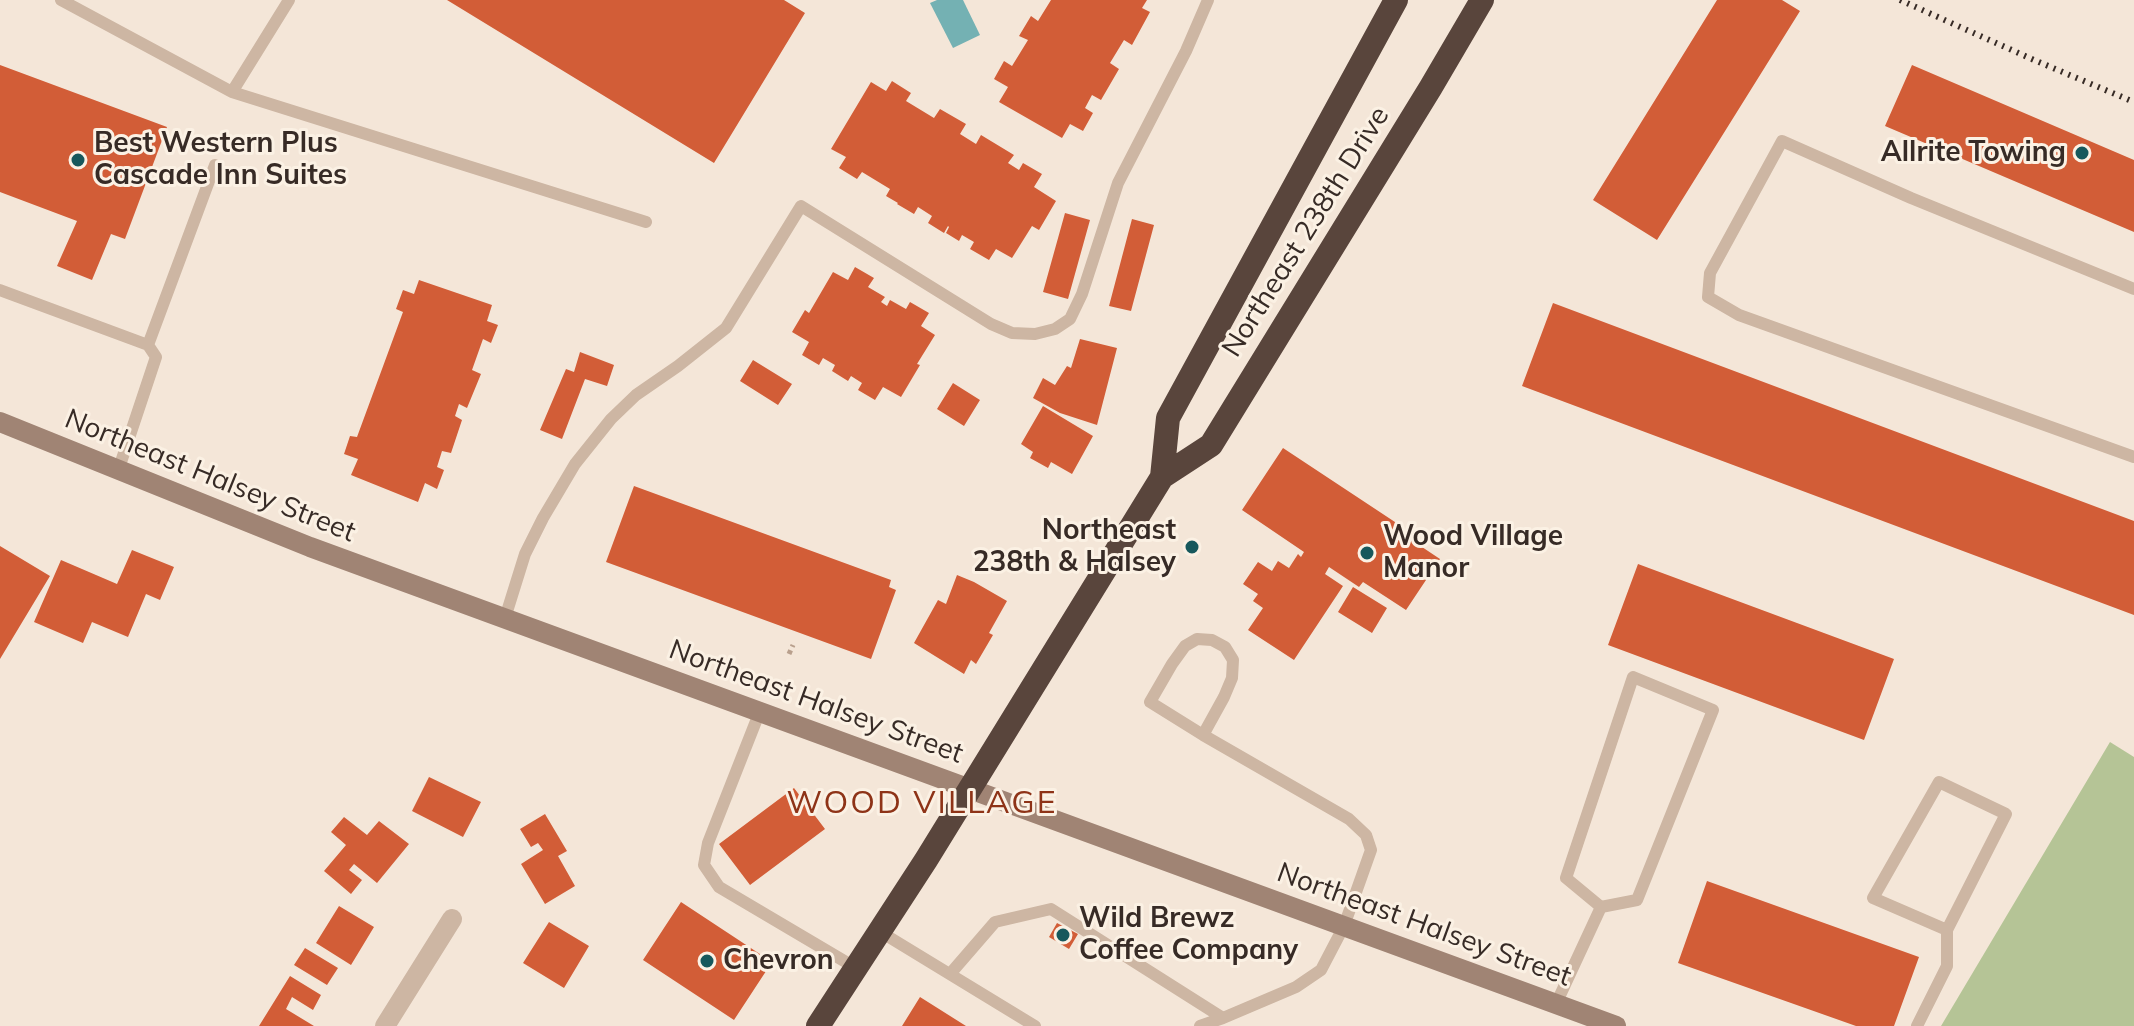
<!DOCTYPE html>
<html>
<head>
<meta charset="utf-8">
<style>
	body { margin:0 }
	canvas { display:block; background:#f4e6d8 }
</style>
</head>
<body>
<canvas width="2134" height="1026"></canvas>
<script>
const ctx = document.querySelector('canvas').getContext('2d');
ctx.lineJoin = 'round';
function paint(path, color) { ctx.fillStyle = color; ctx.fill(path, 'evenodd'); }
const poly = rows => new Path2D(rows.map(r => 'M' + r).join(''));
function strokePath(path, color, width, dash) { ctx.strokeStyle = color; ctx.lineWidth = width; ctx.lineCap = dash ? 'butt' : 'round'; ctx.setLineDash(dash || []); ctx.stroke(path); }
function drawText(font, color, halo, rows, align = 'center') {
  ctx.font = font + ' Mulish,sans-serif'; ctx.lineWidth = 6; ctx.setLineDash([]); ctx.textBaseline = 'middle'; ctx.strokeStyle = halo; ctx.fillStyle = color; for (const [text, x, y, turn = 0] of rows) {
    ctx.save(); ctx.translate(x, y); ctx.rotate((+turn || 0) * Math.PI / 180); ctx.textAlign = isNaN(turn) ? turn : align; if (halo) ctx.strokeText(text, 0, 0); ctx.fillText(text, 0, 0); ctx.restore();
  }
}
paint(poly([
	[2110,742,2134,757,2134,1026,1941,1026]
]), '#b5c496');
paint(poly([
	[937,0,963,0,980,35,953,48,930,3]
]), '#74b1b3');
paint(poly([
	[447,0,784,0,805,13,714,163],
	[1051,0,1147,0,1142,8,1150,12,1132,45,1124,40,1110,63,1119,69,1101,100,1092,95,1085,108,1093,113,1083,131,1070,124,1062,138,999,102,1008,87,994,79,1004,61,1012,66,1028,40,1019,36,1031,16,1038,21],
	[1717,0,1782,0,1800,11,1657,240,1593,200],
	[0,65,167,127,125,239,111,234,92,280,57,266,77,221,0,192],
	[1912,65,2134,160,2134,232,1885,126],
	[892,81,911,93,906,101,934,118,940,109,966,124,960,134,976,144,981,135,1014,155,1008,163,1019,170,1023,163,1042,174,1034,187,1056,201,1039,230,1032,226,1012,258,996,249,989,260,970,249,974,242,962,235,959,241,946,233,949,227,948,226,944,233,928,223,932,216,918,207,914,214,897,204,898,203,886,196,890,189,862,172,857,179,839,168,846,157,831,149,871,82,886,91],
	[1065,213,1090,220,1068,299,1043,292],
	[1132,219,1154,225,1131,311,1109,306],
	[855,267,874,278,868,287,885,297,881,302,887,306,890,300,906,309,910,302,929,313,921,326,935,335,917,364,920,365,901,397,883,387,875,400,858,390,862,383,851,376,848,381,832,371,835,365,823,358,819,365,802,355,809,342,792,332,805,310,809,313,833,272,848,280],
	[419,280,492,305,487,321,498,325,491,343,483,339,472,370,481,374,467,408,459,404,455,416,462,420,451,453,442,451,437,467,444,470,437,489,425,483,418,502,351,475,358,459,344,454,350,436,357,437,403,312,396,309,403,290,414,294],
	[1553,303,2134,521,2134,615,1522,386],
	[1080,339,1117,348,1097,425,1060,413,1033,398,1043,378,1055,385,1067,366,1071,368],
	[580,352,614,365,607,386,585,379,562,439,540,430,566,369,574,372],
	[753,360,792,384,778,405,740,381],
	[953,383,980,400,964,426,937,409],
	[1043,406,1093,436,1072,474,1051,462,1048,468,1030,458,1033,452,1021,444],
	[1283,448,1401,526,1398,531,1440,559,1406,610,1363,582,1359,587,1329,567,1325,574,1343,586,1294,660,1248,630,1263,608,1253,601,1258,594,1243,584,1258,562,1272,571,1278,561,1289,568,1298,554,1301,557,1304,552,1242,510],
	[634,486,891,580,889,587,896,590,871,659,606,562],
	[0,546,50,576,0,659],
	[132,550,174,567,160,600,146,594,128,637,92,622,83,643,34,622,61,560,117,584],
	[1638,564,1894,659,1864,740,1608,645],
	[957,575,974,582,1007,601,989,633,993,635,976,664,971,660,964,674,914,643,938,600,946,604],
	[1353,587,1387,608,1372,633,1338,612],
	[429,777,481,802,463,837,412,811],
	[794,788,825,829,750,885,719,844],
	[545,814,567,851,558,856,575,886,545,904,521,864,543,850,538,843,531,847,520,829],
	[344,817,367,835,379,821,409,844,377,883,354,864,349,870,362,880,351,894,324,871,346,845,331,832],
	[1707,881,1919,957,1894,1026,1856,1026,1678,963],
	[681,902,772,962,734,1020,643,960],
	[339,906,374,927,351,965,316,943],
	[549,922,589,946,564,988,523,963],
	[1057,923,1078,934,1069,949,1049,937],
	[305,948,338,968,327,985,294,965],
	[290,976,321,995,313,1010,292,997,286,1009,314,1026,259,1026],
	[920,997,966,1026,902,1026]
]), '#d25d37');
strokePath(poly([
	[789,654,793,645]
]), '#b9a08d', 5, [4, 4]);
strokePath(poly([
	[61,0,232,92,646,222],
	[232,92,289,0],
	[2134,289,1911,198,1782,141,1710,273,1708,297,1739,315,2134,457],
	[0,290,148,345,156,357,118,471],
	[148,345,215,165],
	[505,618,525,554,543,518,575,464,611,419,636,395,678,366,726,328,801,206,991,324,1012,333,1035,334,1055,329,1070,319,1082,294,1118,183,1186,51,1208,0],
	[760,711,708,843,704,865,719,887,856,968],
	[879,931,1035,1026],
	[950,974,995,922,1051,909,1223,1018],
	[1556,1004,1601,907,1566,878,1633,677,1713,710,1637,900,1601,907],
	[1200,1026,1223,1018,1296,987,1321,970,1344,926,1371,850,1366,835,1349,819,1203,735,1150,702,1172,664,1185,646,1197,639,1212,640,1225,647,1233,660,1232,678,1224,697,1203,735],
	[1917,1026,1947,966,1947,930,2006,814,1939,782,1873,898,1947,930]
]), '#cdb6a3', 12);
strokePath(poly([
	[385,1026,452,919]
]), '#cdb6a3', 20);
strokePath(poly([
	[0,422,310,547,1616,1026]
]), '#a08474', 20);
strokePath(poly([
	[1162,477,1168,418,1396,0],
	[818,1026,926,860,1162,477,1211,445,1431,87,1482,0]
]), '#59453c', 24);
strokePath(poly([
	[1900,0,2034,60,2134,102]
]), '#372b26', 6, [2, 6]);
for (const [x, y, r, color] of [
	[2082,153,8,"#17585c"],
	[78,160,8,"#17585c"],
	[1192,547,8,"#17585c"],
	[1367,553,8,"#17585c"],
	[1063,935,8,"#17585c"],
	[707,961,8,"#17585c"]
]) { const dot = new Path2D(); dot.arc(x, y, r, 0, 2 * Math.PI); ctx.fillStyle = color; ctx.fill(dot); strokePath(dot, '#fbf1e4', 3); }
drawText('bold 28px', '#372b26', '#fbf1e4', [
	["Best Western Plus",94,144],
	["Cascade Inn Suites",94,176],
	["Allrite Towing",2066,153,"right"],
	["Northeast",1176,531,"right"],
	["238th & Halsey",1176,563,"right"],
	["Wood Village",1383,537],
	["Manor",1383,569],
	["Wild Brewz",1079,919],
	["Coffee Company",1079,951],
	["Chevron",723,961]
], 'left');
drawText('28px', '#372b26', '#fbf1e4', [
	["Northeast 238th Drive",1306,232,-58],
	["Northeast Halsey Street",210,476,22],
	["Northeast Halsey Street",816,702,20],
	["Northeast Halsey Street",1424,925,20]
]);
ctx.letterSpacing = '2px';
drawText('32px', '#8e3317', '#fbf1e4', [
	["WOOD VILLAGE",922,803]
]);
ctx.letterSpacing = '0px';
</script>
</body>
</html>
